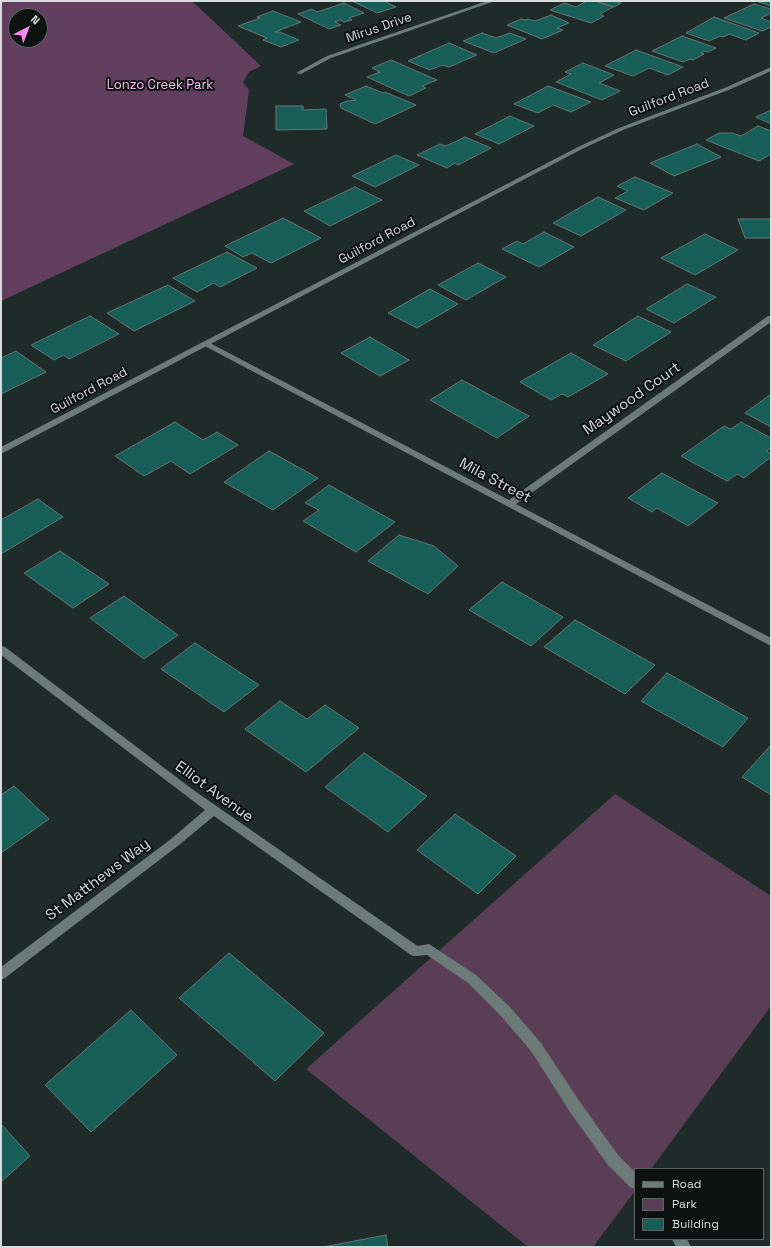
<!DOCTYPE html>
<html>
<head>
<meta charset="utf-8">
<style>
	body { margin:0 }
	#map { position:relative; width:772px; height:1248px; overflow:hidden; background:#1f2b29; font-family:"Space Grotesk",sans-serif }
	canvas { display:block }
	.frame { position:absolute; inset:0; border:2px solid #d5dcdb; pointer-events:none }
	.legend { position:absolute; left:634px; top:1168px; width:130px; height:72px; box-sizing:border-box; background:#0d1211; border:1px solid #5d6362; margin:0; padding:5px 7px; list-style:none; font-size:12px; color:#d5dcdb }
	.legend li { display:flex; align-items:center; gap:8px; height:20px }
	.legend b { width:20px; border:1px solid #5d6362 }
	.north { position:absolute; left:8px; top:8px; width:40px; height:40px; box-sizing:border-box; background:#0d1211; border:1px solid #5d6362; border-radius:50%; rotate:42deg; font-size:11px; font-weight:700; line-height:16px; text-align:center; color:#d5dcdb }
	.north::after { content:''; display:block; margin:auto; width:14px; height:18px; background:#f788ec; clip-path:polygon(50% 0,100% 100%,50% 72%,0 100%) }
</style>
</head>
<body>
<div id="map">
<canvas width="772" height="1248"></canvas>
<div class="frame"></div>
<ul class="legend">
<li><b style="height:5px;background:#6c7a78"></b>Road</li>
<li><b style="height:11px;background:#593e56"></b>Park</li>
<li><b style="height:11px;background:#165e57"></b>Building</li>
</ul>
<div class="north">N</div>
</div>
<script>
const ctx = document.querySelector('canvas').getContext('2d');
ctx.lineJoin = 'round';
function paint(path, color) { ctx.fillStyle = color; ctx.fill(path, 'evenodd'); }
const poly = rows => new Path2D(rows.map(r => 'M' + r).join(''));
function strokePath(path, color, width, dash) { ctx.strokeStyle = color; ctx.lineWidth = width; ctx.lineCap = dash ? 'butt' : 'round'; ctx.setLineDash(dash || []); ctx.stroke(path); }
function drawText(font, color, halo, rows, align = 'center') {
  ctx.font = font + ' "Space Grotesk",sans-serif'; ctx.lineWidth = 4; ctx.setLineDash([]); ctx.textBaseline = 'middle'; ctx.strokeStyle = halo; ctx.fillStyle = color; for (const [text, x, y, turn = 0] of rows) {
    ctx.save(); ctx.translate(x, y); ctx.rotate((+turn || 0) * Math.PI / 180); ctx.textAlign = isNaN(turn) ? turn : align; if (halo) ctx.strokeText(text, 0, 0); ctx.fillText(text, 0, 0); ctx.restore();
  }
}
paint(poly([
	[615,794,771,896,771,1006,651,1169,635,1169,635,1191,593,1247,528,1247,306,1069]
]), '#593e56');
paint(poly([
	[1,1,192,1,261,66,249,72,243,82,249,90,243,136,294,164,1,301],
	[16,16,40,16,40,40,16,40]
]), '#623e5e');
const building = poly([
	[352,1,384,1,396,7,377,13,352,1],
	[587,1,594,1,613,7,600,14,604,16,591,23,550,10,564,3,576,7,587,1],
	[597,1,615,1,621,3,614,7,597,1],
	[756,1,771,1,771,6,756,1],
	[344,3,364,13,349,18,352,20,344,22,340,20,335,22,341,25,329,29,298,14,312,9,317,12,344,3],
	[754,4,771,9,771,13,761,18,771,22,771,27,762,31,724,18,754,4],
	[273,11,301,22,275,32,280,32,299,40,281,47,263,40,267,38,238,26,260,18,257,17,273,11],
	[551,15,569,23,557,28,563,30,542,39,507,25,521,19,525,20,528,19,535,21,551,15],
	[714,17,759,33,746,40,729,34,723,37,720,36,709,41,686,33,714,17],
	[482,33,496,38,510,33,526,39,494,53,463,41,482,33],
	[682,36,716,48,708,52,704,51,701,53,704,54,693,60,690,59,683,62,652,51,682,36],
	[449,43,477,55,449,67,442,65,430,70,408,61,449,43],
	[636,50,683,67,668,75,649,68,633,76,605,66,636,50],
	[391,60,437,80,422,86,426,88,409,96,367,77,380,72,372,68,391,60],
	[583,63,614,75,599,83,620,91,602,100,556,82,571,74,565,72,583,63],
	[366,86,383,93,385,92,416,105,375,124,341,108,340,104,347,101,356,100,345,95,366,86],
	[548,86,591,102,571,112,553,105,538,113,514,104,548,86],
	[276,106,303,106,303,110,326,109,327,129,276,130,276,106],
	[771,110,771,124,756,117,771,110],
	[510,116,534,126,499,144,475,134,510,116],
	[758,126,771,131,771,154,759,161,706,140,719,133,732,133,741,136,758,126],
	[465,137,491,148,458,165,455,163,447,168,417,155,440,144,446,146,465,137],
	[697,144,721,157,674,176,650,163,697,144],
	[396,155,419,165,375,187,352,176,396,155],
	[635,177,673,193,644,210,615,198,628,191,617,186,635,177],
	[355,187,382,200,330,226,304,211,355,187],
	[598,197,626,210,581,236,553,223,598,197],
	[283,218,321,238,271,263,252,253,243,257,225,246,283,218],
	[738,219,771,219,771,238,745,238,738,219],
	[544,232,574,247,539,267,502,249,517,241,523,244,544,232],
	[705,234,738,250,695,275,661,258,705,234],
	[227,252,257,268,220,287,214,283,197,292,173,278,227,252],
	[478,263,506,277,466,300,438,285,478,263],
	[687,284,716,297,674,323,646,309,687,284],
	[168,285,195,301,134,331,107,313,168,285],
	[430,289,458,304,417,328,388,313,430,289],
	[90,316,119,334,69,359,64,355,54,360,31,345,90,316],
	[638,316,671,332,626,361,593,345,638,316],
	[370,337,409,360,380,376,341,353,370,337],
	[16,351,46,372,1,394,1,358,16,351],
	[571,353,608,374,568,397,562,394,551,400,520,382,571,353],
	[462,380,529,416,497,438,430,400,462,380],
	[771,394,771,427,745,413,771,394],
	[175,422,203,440,217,432,238,445,190,474,171,461,144,476,115,456,175,422],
	[741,422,771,438,771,448,766,451,771,454,771,457,744,478,737,474,727,481,681,456,724,426,731,429,741,422],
	[269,451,318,478,273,510,224,482,269,451],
	[662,473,718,503,688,526,657,508,652,512,628,498,662,473],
	[329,485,395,522,356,552,303,521,319,510,305,503,329,485],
	[38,499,63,517,1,554,1,520,38,499],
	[399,535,434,546,458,566,428,594,368,561,399,535],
	[60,551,109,584,73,608,24,573,60,551],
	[502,582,563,617,531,646,469,610,502,582],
	[124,596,178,635,144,659,90,618,124,596],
	[575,620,655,665,625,694,544,647,575,620],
	[195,643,259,685,224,712,161,669,195,643],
	[667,673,748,718,723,747,641,701,667,673],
	[280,701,307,719,325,705,359,728,306,772,245,729,280,701],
	[771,745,771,795,742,777,771,745],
	[364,753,427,796,388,832,325,787,364,753],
	[14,786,49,819,1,853,1,795,14,786],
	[455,814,516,856,478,894,417,850,455,814],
	[229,953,324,1033,275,1081,179,998,229,953],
	[131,1010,177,1055,91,1132,45,1085,131,1010],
	[1,1124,30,1156,1,1182,1,1124],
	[386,1235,388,1247,323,1247,386,1235]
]);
paint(building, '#165e57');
strokePath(building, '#667472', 1);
paint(poly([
	[429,944,476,975,510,1007,541,1043,580,1102,618,1155,635,1172,635,1189,630,1187,608,1165,570,1112,531,1051,500,1015,468,983,427,955,415,956,411,955,409,951,411,947,429,944],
	[672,1239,687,1239,691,1247,676,1247,672,1239]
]), '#6c7a78');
paint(poly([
	[487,1,495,1,331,58,301,74,296,73,327,56,487,1],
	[768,316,771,316,771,322,516,504,771,638,771,646,201,344,205,342,208,342,509,500,768,316],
	[1,646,5,647,192,789,419,947,421,951,419,955,415,956,411,955,214,816,179,845,5,978,1,980,1,967,171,839,205,810,1,655,1,646]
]), '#6c7a78');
paint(poly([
	[771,67,771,71,731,89,623,130,582,149,1,454,1,447,578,147,619,128,727,87,771,67]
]), '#6c7a78');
drawText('13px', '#d5dcdb', '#0d1211', [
	["Mirus Drive",379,28,-19],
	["Guilford Road",669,98,-21],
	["Guilford Road",377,241,-28],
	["Guilford Road",89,391,-28]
]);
drawText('13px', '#fbbdf3', '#0d1211', [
	["Lonzo Creek Park",160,85]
]);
drawText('15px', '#d5dcdb', '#0d1211', [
	["Maywood Court",632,399,-35],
	["Mila Street",495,481,28],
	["Elliot Avenue",214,792,36],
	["St Matthews Way",98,880,-37]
]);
</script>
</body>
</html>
